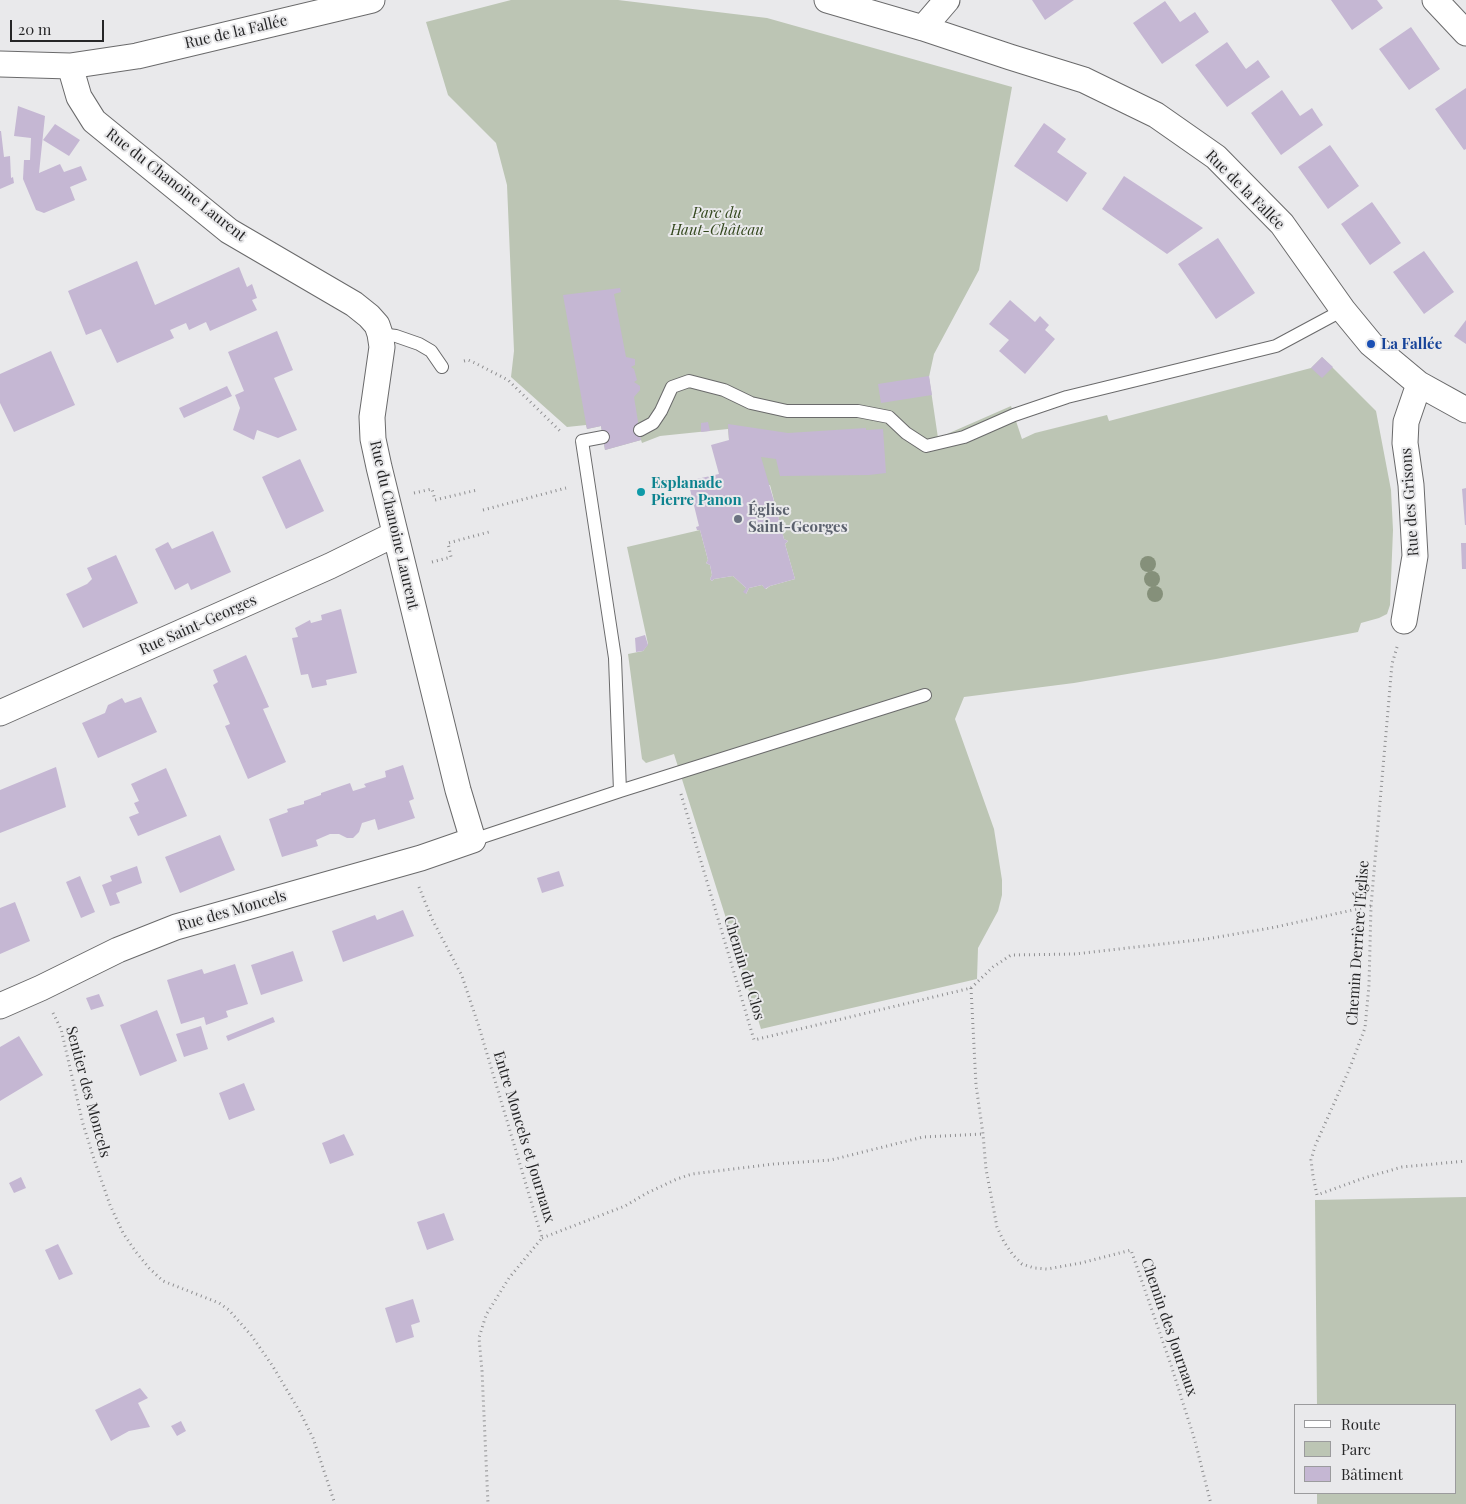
<!DOCTYPE html>
<html>
<head>
<meta charset="utf-8">
<style>
	body { margin:0 }
	#map { position:relative; width:1466px; height:1504px; overflow:hidden; background:#e9e9eb; font-family:"Playfair Display",serif }
	canvas { display:block }
	.legend { position:absolute; left:1294px; top:1404px; width:162px; height:90px; box-sizing:border-box; background:#e9e9eb; border:1px solid #9b9b9d; margin:0; padding:6px 9px; list-style:none; font-size:15px; color:#262627 }
	.legend li { display:flex; align-items:center; gap:10px; height:25px }
	.legend b { width:25px; border:1px solid #9b9b9d }
	.scale { position:absolute; left:10px; top:20px; width:94px; height:22px; box-sizing:border-box; border:2px solid #262627; border-top:0; padding-left:6px; font-size:15px; line-height:18px; white-space:nowrap; color:#262627; -webkit-text-stroke:4px #e9e9eb; paint-order:stroke }
</style>
</head>
<body>
<div id="map">
<canvas width="1466" height="1504"></canvas>
<ul class="legend">
<li><b style="height:6px;background:#fff"></b>Route</li>
<li><b style="height:14px;background:#bcc5b4"></b>Parc</li>
<li><b style="height:14px;background:#c5b7d3"></b>Bâtiment</li>
</ul>
<div class="scale">20 m</div>
</div>
<script>
const ctx = document.querySelector('canvas').getContext('2d');
ctx.lineJoin = 'round';
function paint(path, color) { ctx.fillStyle = color; ctx.fill(path, 'evenodd'); }
const poly = rows => new Path2D(rows.map(r => 'M' + r).join(''));
function strokePath(path, color, width, dash) { ctx.strokeStyle = color; ctx.lineWidth = width; ctx.lineCap = dash ? 'butt' : 'round'; ctx.setLineDash(dash || []); ctx.stroke(path); }
function drawText(font, color, halo, rows, align = 'center') {
  ctx.font = font + ' "Playfair Display",serif'; ctx.lineWidth = 4; ctx.setLineDash([]); ctx.textBaseline = 'middle'; ctx.strokeStyle = halo; ctx.fillStyle = color; for (const [text, x, y, turn = 0] of rows) {
    ctx.save(); ctx.translate(x, y); ctx.rotate((+turn || 0) * Math.PI / 180); ctx.textAlign = isNaN(turn) ? turn : align; if (halo) ctx.strokeText(text, 0, 0); ctx.fillText(text, 0, 0); ctx.restore();
  }
}
paint(poly([
	[511,0,618,0,767,18,1012,87,979,270,934,354,929,377,938,438,1011,406,1022,439,1035,433,1107,415,1109,421,1311,368,1322,357,1376,411,1391,490,1393,530,1390,605,1387,614,1379,618,1361,623,1358,632,1216,659,1074,683,964,697,955,719,994,829,1002,880,1002,895,998,911,978,948,977,979,761,1029,674,754,646,763,642,759,628,654,643,651,648,644,627,547,700,530,708,560,706,563,710,565,712,575,710,579,712,581,714,579,733,576,746,588,746,594,749,588,762,585,766,589,770,586,795,579,785,544,788,541,784,539,777,512,779,507,776,508,770,485,768,485,729,440,728,429,660,436,642,443,641,440,605,450,601,426,587,429,586,425,567,427,511,377,514,351,507,185,496,143,448,95,426,22],
	[1466,1197,1466,1504,1317,1504,1317,1493,1455,1493,1455,1405,1317,1405,1315,1200]
]), '#bcc5b4');
paint(poly([
	[1032,0,1074,0,1045,20],
	[1331,0,1377,0,1383,8,1352,30],
	[1165,1,1180,22,1195,12,1209,32,1162,64,1133,23],
	[1411,27,1440,69,1409,90,1379,49],
	[1227,42,1246,69,1258,60,1270,77,1227,107,1195,65],
	[1466,88,1466,149,1464,150,1435,109],
	[1282,90,1300,116,1312,108,1323,125,1281,155,1251,113],
	[18,106,45,116,39,173,60,164,64,172,81,166,87,180,70,187,75,200,44,213,36,210,23,179,24,160,30,160,31,138,14,136],
	[1044,123,1066,139,1057,152,1087,173,1067,202,1014,166],
	[55,124,80,140,69,156,43,140],
	[0,131,1,131,4,157,10,156,11,178,13,177,14,183,0,189],
	[1330,145,1359,186,1328,209,1298,167],
	[1124,176,1203,228,1167,254,1102,209],
	[1372,202,1401,243,1370,265,1341,224],
	[1218,238,1255,293,1216,319,1178,264],
	[1424,251,1454,292,1424,314,1393,272],
	[137,261,155,305,239,267,247,287,252,284,257,298,252,300,257,310,210,331,206,322,189,330,186,323,170,330,174,338,117,363,101,329,86,335,68,291],
	[620,288,621,292,614,294,626,357,635,359,635,365,631,367,634,369,637,380,634,382,640,386,640,390,634,397,641,440,605,450,601,426,587,429,563,295],
	[1010,300,1035,322,1040,316,1049,325,1045,330,1055,339,1025,374,999,351,1009,340,989,324],
	[1466,320,1466,344,1454,336],
	[277,331,293,370,274,378,297,430,278,438,257,430,254,440,233,430,240,408,235,395,244,391,228,352],
	[51,351,75,405,14,432,0,403,0,374],
	[1322,357,1333,367,1322,378,1311,368],
	[929,376,932,395,881,403,878,384],
	[227,386,232,396,184,418,179,408],
	[708,422,710,431,701,432,701,423],
	[728,424,788,433,866,428,866,430,883,429,886,473,869,475,780,476,776,459,761,457,776,508,779,507,780,511,777,512,784,539,788,541,785,544,795,579,770,586,765,589,762,585,749,588,746,594,743,592,746,588,733,576,714,579,712,581,710,579,712,575,710,565,706,563,708,560,700,530,697,530,696,527,699,526,688,481,719,474,711,445,729,440],
	[300,459,324,511,286,529,262,477],
	[1466,488,1466,525,1465,525,1462,489],
	[213,531,231,572,191,590,188,583,175,590,155,549,168,542,172,549],
	[1461,543,1466,543,1466,569,1462,569],
	[116,555,138,603,83,628,66,594,87,584,92,579,87,568],
	[341,609,357,673,326,680,327,685,312,688,308,674,301,675,292,638,298,637,295,628,310,620,311,623,322,620,321,615],
	[645,635,648,645,643,651,636,652,635,638],
	[246,655,269,707,263,709,286,762,248,779,225,726,230,724,213,685,218,682,213,670],
	[141,697,157,732,98,758,82,723,105,713,108,705,122,698,125,703],
	[403,765,414,799,409,801,415,818,378,830,375,819,362,823,359,832,353,838,347,838,339,834,330,834,316,840,318,846,282,857,269,819,288,812,287,809,304,804,304,801,321,795,321,793,350,783,353,791,366,787,364,784,386,777,385,771],
	[56,767,66,807,0,833,0,790],
	[166,768,187,816,138,836,129,817,139,813,134,803,139,801,131,784],
	[220,835,235,870,180,893,165,857],
	[137,866,142,883,116,893,120,903,110,906,102,885,112,881,110,876],
	[559,871,564,886,542,893,537,878],
	[80,876,95,912,81,918,66,882],
	[15,902,30,941,0,954,0,908],
	[403,910,414,936,343,962,332,931,375,915,377,920],
	[293,951,303,981,261,995,251,965],
	[235,964,248,1004,226,1011,228,1017,206,1025,204,1017,181,1024,167,980,202,969,204,974],
	[99,994,104,1006,91,1010,86,998],
	[157,1010,177,1061,140,1076,120,1025],
	[273,1017,275,1022,228,1041,226,1036],
	[201,1026,208,1049,184,1057,176,1034],
	[19,1036,43,1075,0,1101,0,1047],
	[244,1083,255,1110,229,1120,219,1093],
	[344,1134,354,1155,330,1164,322,1143],
	[21,1177,26,1188,14,1193,9,1183],
	[444,1213,454,1240,427,1250,417,1222],
	[58,1244,73,1274,59,1280,45,1250],
	[413,1299,420,1322,411,1325,414,1337,396,1343,385,1308],
	[140,1388,148,1398,138,1403,150,1427,129,1431,111,1441,95,1410],
	[181,1421,186,1431,177,1436,171,1426]
]), '#c5b7d3');
const lane = poly([
	[380,334,396,336,419,344,431,351,442,367],
	[640,430,653,423,661,411,672,387,689,381,724,390,751,403,787,411,858,411,889,417,906,433,926,446,964,437,1014,415,1067,397,1276,346,1343,310],
	[620,791,925,695],
	[473,840,620,791,615,658,582,441,603,437]
]);
const street = poly([
	[827,0,923,28,1010,57,1084,80,1156,115,1216,157,1282,224,1343,310,1371,344,1419,384,1466,410],
	[1435,0,1466,33],
	[923,28,947,0],
	[0,64,70,66,137,56,372,0],
	[1404,621,1415,556,1411,485,1405,443,1406,422,1419,384],
	[0,713,330,566,395,534],
	[0,1006,41,988,118,950,176,927,421,858,473,840,458,790,379,467,373,439,372,417,382,347,380,334,377,325,369,316,354,304,229,231,94,121,79,97,70,66]
]);
strokePath(lane, '#6a6a6b', 14);
strokePath(street, '#6a6a6b', 27);
strokePath(poly([
	[464,361,468,360,475,363,508,380,561,432],
	[414,493,432,489,435,500,477,490],
	[483,510,566,488],
	[432,562,451,557,448,543,489,532],
	[1397,647,1392,664,1371,906,1369,985,1365,1028,1349,1070,1315,1146,1311,1160,1313,1176,1317,1195,1364,1178,1402,1167,1466,1161],
	[681,794,754,1040,971,988],
	[419,887,432,919,462,976,479,1027,542,1238,509,1278,486,1315,479,1338,482,1371,488,1504],
	[971,988,976,1085,983,1134,986,1169,997,1227,1004,1242,1013,1255,1022,1264,1034,1268,1047,1269,1081,1263,1131,1250,1171,1365,1195,1441,1211,1504],
	[971,988,993,967,1011,955,1075,954,1206,939,1271,928,1371,906],
	[53,1013,61,1029,83,1124,93,1156,110,1205,123,1233,136,1252,149,1268,163,1281,219,1303,229,1310,251,1335,272,1365,300,1412,313,1438,335,1504],
	[542,1238,625,1206,647,1193,677,1179,692,1174,774,1164,831,1160,923,1137,983,1134]
]), '#8f8f91', 3, [1, 4]);
strokePath(lane, '#fff', 12);
strokePath(street, '#fff', 25);
ctx.fillStyle = '#85907a';
for (const [x, y] of [
	[1148,564],
	[1152,579],
	[1155,594]
]) { ctx.beginPath(); ctx.arc(x, y, 8, 0, 2 * Math.PI); ctx.fill(); }
for (const [x, y, r, color] of [
	[1371,344,5,"#1a4fb4"],
	[641,492,5,"#0f9aa8"],
	[738,519,5,"#6b7280"]
]) { const dot = new Path2D(); dot.arc(x, y, r, 0, 2 * Math.PI); ctx.fillStyle = color; ctx.fill(dot); strokePath(dot, '#e9e9eb', 2); }
drawText('15px', '#262627', '#e9e9eb', [
	["Rue de la Fallée",236,32,-13],
	["Rue du Chanoine Laurent",176,185,38],
	["Rue de la Fallée",1245,190,45],
	["Rue des Grisons",1410,502,-94],
	["Rue du Chanoine Laurent",394,525,77],
	["Rue Saint-Georges",198,625,-24],
	["Rue des Moncels",232,911,-16],
	["Chemin Derrière l'Église",1358,943,-86],
	["Chemin du Clos",744,968,73],
	["Sentier des Moncels",88,1092,75],
	["Entre Moncels et Journaux",524,1137,73],
	["Chemin des Journaux",1169,1327,71]
]);
drawText('italic 15px', '#33471d', '#e9e9eb', [
	["Parc du",717,213],
	["Haut-Château",717,230]
]);
drawText('bold 15px', '#164399', '#e9e9eb', [
	["La Fallée",1381,344]
], 'left');
drawText('bold 15px', '#0d838f', '#e9e9eb', [
	["Esplanade",651,483],
	["Pierre Panon",651,500]
], 'left');
drawText('bold 15px', '#5b616d', '#e9e9eb', [
	["Église",748,510],
	["Saint-Georges",748,527]
], 'left');
</script>
</body>
</html>
